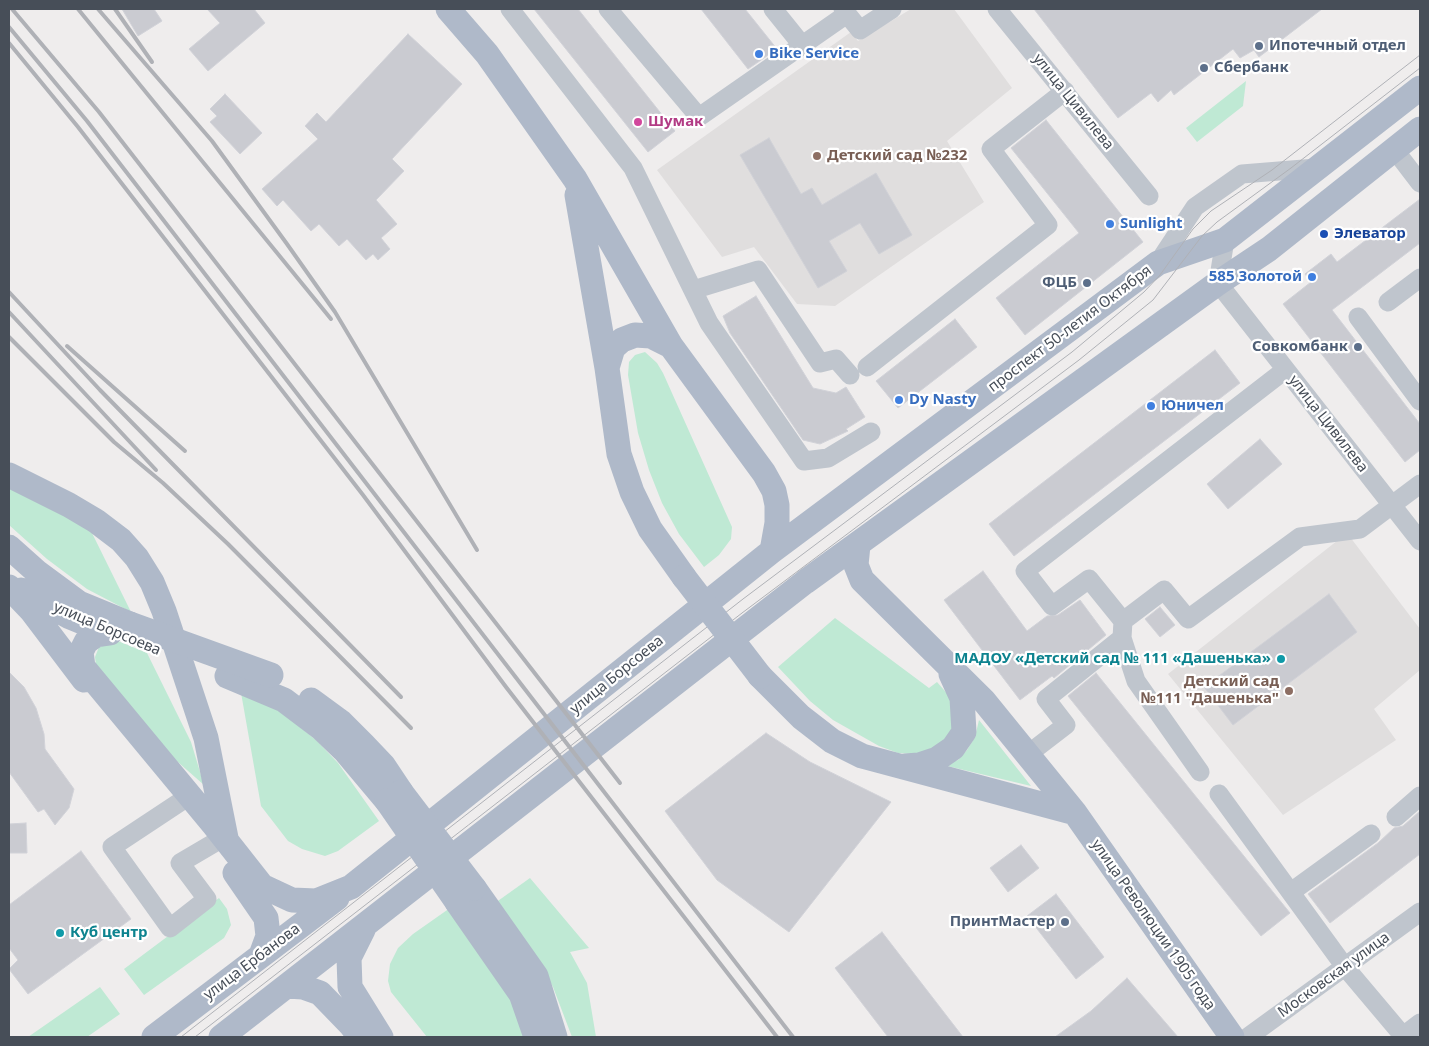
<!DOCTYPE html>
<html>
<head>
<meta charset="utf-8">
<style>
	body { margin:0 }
	#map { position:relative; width:1429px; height:1046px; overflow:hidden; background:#efeded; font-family:"Noto Sans",sans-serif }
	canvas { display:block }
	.frame { position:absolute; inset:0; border:10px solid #474e58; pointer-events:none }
</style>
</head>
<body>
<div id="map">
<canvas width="1429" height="1046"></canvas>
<div class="frame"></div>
</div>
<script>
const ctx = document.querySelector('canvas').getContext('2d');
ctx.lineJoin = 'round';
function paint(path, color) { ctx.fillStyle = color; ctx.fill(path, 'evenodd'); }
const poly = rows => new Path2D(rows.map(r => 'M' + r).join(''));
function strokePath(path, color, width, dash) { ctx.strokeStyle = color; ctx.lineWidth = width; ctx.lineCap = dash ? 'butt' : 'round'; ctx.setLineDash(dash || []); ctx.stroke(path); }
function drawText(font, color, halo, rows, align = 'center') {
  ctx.font = font + ' "Noto Sans",sans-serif'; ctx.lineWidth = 4.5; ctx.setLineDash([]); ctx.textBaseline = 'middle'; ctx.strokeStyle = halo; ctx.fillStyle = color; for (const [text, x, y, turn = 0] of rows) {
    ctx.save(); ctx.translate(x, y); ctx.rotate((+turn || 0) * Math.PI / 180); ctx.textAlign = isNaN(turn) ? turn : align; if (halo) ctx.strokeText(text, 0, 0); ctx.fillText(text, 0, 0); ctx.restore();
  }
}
paint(poly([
	[911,9,954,9,1012,88,947,141,984,202,835,306,797,304,754,247,722,257,657,170,851,32,858,41],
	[1347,533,1420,629,1420,670,1374,709,1396,740,1283,815,1168,674]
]), '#e0dede');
paint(poly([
	[1246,81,1243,106,1197,142,1186,128],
	[645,352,657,363,663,373,732,527,731,539,719,555,704,567,679,534,662,503,649,470,638,433,628,375,629,362,635,355],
	[9,487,69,517,92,533,131,612,87,589,47,559,9,525],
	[835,618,929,688,937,682,951,698,956,728,947,742,917,754,898,753,879,746,833,720,810,701,778,667],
	[118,641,147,653,191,742,204,785,171,756,96,665,95,657,99,647],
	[240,687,276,707,317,741,338,763,379,821,338,851,325,856,302,849,288,841,261,806],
	[979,720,1031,786,943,765,958,760,967,750,975,737],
	[530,878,589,948,570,952,587,983,596,1037,572,1037,553,987,537,959,495,903],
	[219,898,227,909,231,925,224,938,144,995,124,969],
	[450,908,514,1002,525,1037,427,1037,391,992,388,981,390,964,398,948,413,934],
	[100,987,120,1014,87,1037,28,1037]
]), '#bfe9d4');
const building = poly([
	[122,9,154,9,162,21,138,36,122,9],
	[207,9,254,9,265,23,208,71,189,49,220,23,207,9],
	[534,9,578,9,675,131,648,152,534,9],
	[701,9,745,9,777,49,748,69,701,9],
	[1034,9,1322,9,1259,57,1254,50,1240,58,1233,49,1174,95,1171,90,1158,102,1151,93,1118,118,1034,9],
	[408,34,462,84,392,159,404,171,376,200,397,224,381,238,390,249,378,260,373,254,366,260,347,239,339,246,319,224,311,231,283,200,277,206,262,189,318,139,305,126,317,113,326,122,408,34],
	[225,94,262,133,240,154,210,122,217,116,210,109,225,94],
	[1046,120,1143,242,1025,335,996,298,1079,233,1011,148,1046,120],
	[769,138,801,194,812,188,822,205,876,173,912,235,879,254,860,223,829,241,847,271,818,288,740,155,769,138],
	[1420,199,1420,243,1332,310,1420,424,1420,450,1405,462,1283,304,1311,282,1305,274,1331,254,1337,262,1420,199],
	[756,296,813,388,836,393,846,387,865,417,846,429,848,431,820,444,803,440,730,333,723,316,756,296],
	[955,319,977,347,898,408,876,381,955,319],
	[1215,350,1240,383,1014,556,989,524,1215,350],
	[1260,439,1282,464,1228,509,1207,484,1260,439],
	[983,571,1027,631,1047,616,1058,615,1080,600,1106,635,1054,678,1052,676,1020,700,944,600,983,571],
	[1329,594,1357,632,1233,725,1204,687,1329,594],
	[1160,607,1175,625,1160,637,1145,619,1160,607],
	[9,672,24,687,36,708,44,734,45,749,74,789,69,808,55,825,44,809,38,812,9,772,9,672],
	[1096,673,1290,913,1261,936,1068,696,1096,673],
	[766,733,810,762,891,802,789,932,717,880,665,811,766,733],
	[1420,811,1420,854,1330,923,1308,894,1378,843,1394,828,1403,826,1420,811],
	[26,823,27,853,9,853,9,824,26,823],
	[1021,845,1039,868,1008,892,990,868,1021,845],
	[81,851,131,919,28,994,9,969,18,960,9,948,9,905,81,851],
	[1056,894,1104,957,1076,979,1027,916,1056,894],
	[882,932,963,1037,888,1037,835,968,882,932],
	[1127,978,1178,1037,1055,1037,1091,1011,1127,978]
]);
paint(building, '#cacbd1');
strokePath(building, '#d1d2d8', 1);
strokePath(poly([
	[510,9,633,168,709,323,804,461,828,458,871,432],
	[608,9,699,117,847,14],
	[773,9,802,45],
	[843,9,860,30,892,9],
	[997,9,1149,196],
	[1394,149,1420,183],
	[1225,240,1218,283,1420,541],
	[1158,263,1195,207,1242,174,1316,168],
	[693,290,758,270,820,363,836,359,850,375],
	[1388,302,1420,278],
	[1358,317,1420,401],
	[867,367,1048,225,991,149,1065,91],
	[1123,621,1164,590,1188,619,1300,537,1360,529,1420,484],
	[1122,638,1123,621,1089,579,1052,606,1025,571,1285,370],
	[1027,755,1066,725,1046,699,1122,638,1136,681,1200,772],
	[1219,794,1345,967,1404,1037],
	[183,800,112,847,170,928,207,899,180,863,214,843],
	[1396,817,1420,796],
	[1291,892,1371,834],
	[1403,1036,1420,1023],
	[1248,1037,1420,912]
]), '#bfc5cd', 19);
strokePath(poly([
	[448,9,487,54,575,179,671,346,764,473,774,491,777,505,777,523,772,551],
	[577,195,607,368,619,454,632,492,650,529,684,577],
	[607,368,613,348,622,340,635,335,651,336,671,346],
	[9,475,69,505,96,521,121,540,137,558,152,582,164,611,206,738,226,838],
	[858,545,856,565,862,580,984,701,1075,813,1232,1037],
	[9,547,37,572,79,603,130,624],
	[9,587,31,610,84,680],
	[21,590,70,617,92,626],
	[110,633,96,635,86,642,81,652,83,667,214,825,262,886,292,900,316,901,351,887,772,551,1158,263,1225,240,1420,88],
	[227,676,284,700,321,728,345,751,387,801],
	[760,676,801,717,832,741,862,756,1075,813],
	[311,700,341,722,364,745,383,765,401,792],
	[905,766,919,765,937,759,953,748,964,732,962,698,951,674],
	[235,873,266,918,268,936,261,955],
	[474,888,536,976,555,1037],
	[457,902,521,994,536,1037],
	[363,930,349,958,350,987,381,1037],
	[287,986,303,987,320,993,350,1024,360,1037],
	[154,1037,337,898],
	[221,1037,805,582,1218,283,1269,249,1420,129]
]), '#afb9c9', 25);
strokePath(poly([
	[181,1037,743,599,1072,352,1144,292,1160,275,1193,229,1211,211,1272,170,1420,55],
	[195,1037,742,613,1079,360,1153,300,1202,236,1217,222,1291,168,1420,68]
]), '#afb1b6', 1);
strokePath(poly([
	[12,9,99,112,620,783],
	[78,9,331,319],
	[98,9,212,141,287,244,335,312,477,550],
	[115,9,152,62],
	[9,27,87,121,793,1037],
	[9,43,78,127,363,495,506,687,777,1037],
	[9,292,100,390,401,697],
	[9,312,156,470],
	[9,337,114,442,163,483,228,544,411,728],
	[67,346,185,451]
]), '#afb1b6', 4);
strokePath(poly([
	[684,577,760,676],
	[130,624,271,675],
	[401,792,474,888],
	[387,801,457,902]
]), '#afb9c9', 25);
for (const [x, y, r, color] of [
	[1259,46,5,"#5c6f8a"],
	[759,54,5,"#3f7fe0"],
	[1204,68,5,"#5c6f8a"],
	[638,122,5,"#d1479c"],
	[817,156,5,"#8d6e63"],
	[1110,224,5,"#3f7fe0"],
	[1324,234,5,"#1a4fb4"],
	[1312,277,5,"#3f7fe0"],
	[1087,283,5,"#5c6f8a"],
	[1358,347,5,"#5c6f8a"],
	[899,400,5,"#3f7fe0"],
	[1151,406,5,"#3f7fe0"],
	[1281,659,5,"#0f9aa8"],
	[1289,691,5,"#8d6e63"],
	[1065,922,5,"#5c6f8a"],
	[60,933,5,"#0f9aa8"]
]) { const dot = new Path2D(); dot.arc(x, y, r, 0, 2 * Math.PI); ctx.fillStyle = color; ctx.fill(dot); strokePath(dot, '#fff', 2); }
drawText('bold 15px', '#4e5e75', '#fff', [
	["Ипотечный отдел",1269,46,"left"],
	["Сбербанк",1214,68,"left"],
	["ФЦБ",1077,283],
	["Совкомбанк",1348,347],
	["ПринтМастер",1055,922]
], 'right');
drawText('bold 15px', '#366cbe', '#fff', [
	["Bike Service",769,54],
	["Sunlight",1120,224],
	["585 Золотой",1302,277,"right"],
	["Dy Nasty",909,400],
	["Юничел",1161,406]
], 'left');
drawText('15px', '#474e58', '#fff', [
	["улица Цивилева",1073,102,51],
	["проспект 50-летия Октября",1070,329,-37],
	["улица Цивилева",1328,424,52],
	["улица Борсоева",107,629,23],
	["улица Борсоева",617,675,-39],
	["улица Революции 1905 года",1153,925,55],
	["улица Ербанова",252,962,-37],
	["Московская улица",1334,975,-36]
]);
drawText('bold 15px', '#b23c85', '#fff', [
	["Шумак",648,122]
], 'left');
drawText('bold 15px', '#785e54', '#fff', [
	["Детский сад №232",827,156],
	["Детский сад",1279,682,"right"],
	["№111 \"Дашенька\"",1279,699,"right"]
], 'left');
drawText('bold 15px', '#164399', '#fff', [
	["Элеватор",1334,234]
], 'left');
drawText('bold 15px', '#0d838f', '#fff', [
	["МАДОУ «Детский сад № 111 «Дашенька»",1271,659],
	["Куб центр",70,933,"left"]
], 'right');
</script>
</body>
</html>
